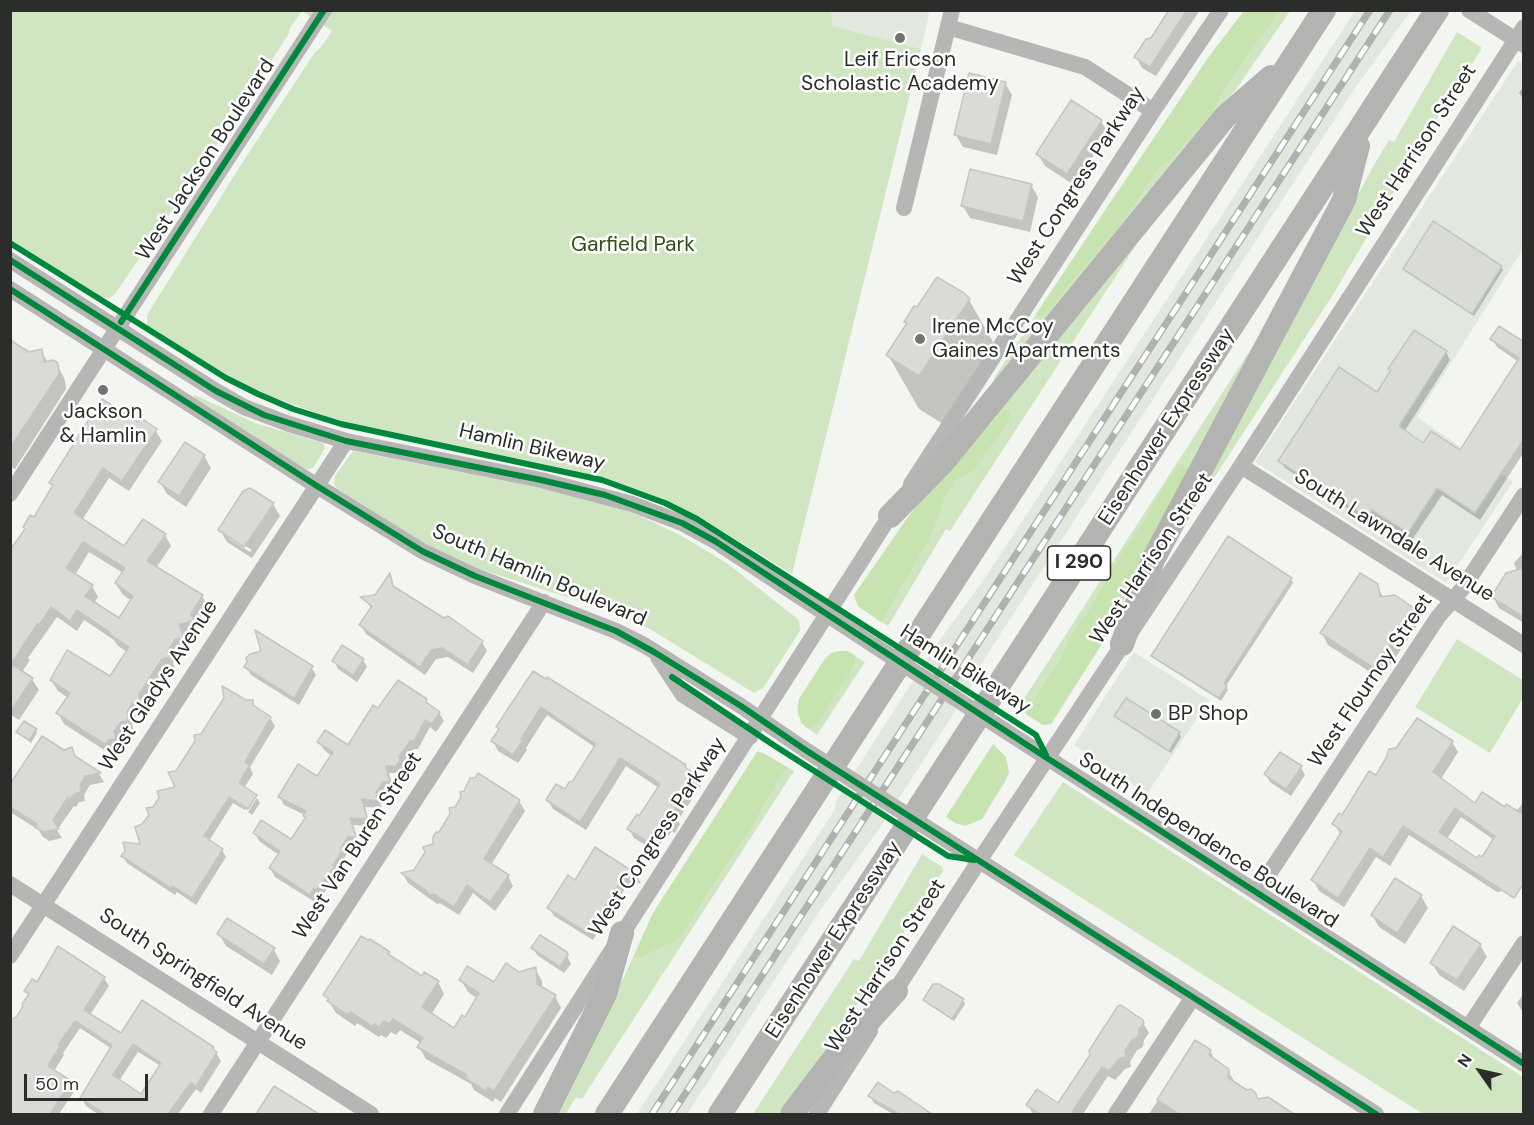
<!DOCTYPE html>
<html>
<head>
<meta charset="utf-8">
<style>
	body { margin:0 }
	#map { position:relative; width:1534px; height:1125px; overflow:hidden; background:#f3f5f1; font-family:"DM Sans",sans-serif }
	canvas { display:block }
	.frame { position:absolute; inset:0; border:12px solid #2b2d2a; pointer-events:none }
	.north { position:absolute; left:1450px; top:1041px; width:60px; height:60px; -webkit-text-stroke:4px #fff; paint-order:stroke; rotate:304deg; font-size:16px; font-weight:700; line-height:24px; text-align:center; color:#2b2d2a }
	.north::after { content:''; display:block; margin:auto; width:21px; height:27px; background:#2b2d2a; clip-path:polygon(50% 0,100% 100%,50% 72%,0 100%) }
	.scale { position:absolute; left:24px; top:1074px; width:124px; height:27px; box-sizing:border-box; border:3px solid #2b2d2a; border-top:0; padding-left:8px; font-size:18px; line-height:21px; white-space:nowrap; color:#2b2d2a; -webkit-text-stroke:4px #fff; paint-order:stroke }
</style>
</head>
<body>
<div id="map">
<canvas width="1534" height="1125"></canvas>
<div class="frame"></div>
<div class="north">N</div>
<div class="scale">50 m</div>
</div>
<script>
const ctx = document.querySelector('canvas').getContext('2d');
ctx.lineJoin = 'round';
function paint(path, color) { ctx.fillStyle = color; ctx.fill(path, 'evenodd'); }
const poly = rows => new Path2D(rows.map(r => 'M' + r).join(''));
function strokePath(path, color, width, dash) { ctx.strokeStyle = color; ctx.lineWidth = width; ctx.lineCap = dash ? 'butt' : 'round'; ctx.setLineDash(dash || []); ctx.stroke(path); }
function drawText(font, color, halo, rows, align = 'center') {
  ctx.font = font + ' "DM Sans",sans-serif'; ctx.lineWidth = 5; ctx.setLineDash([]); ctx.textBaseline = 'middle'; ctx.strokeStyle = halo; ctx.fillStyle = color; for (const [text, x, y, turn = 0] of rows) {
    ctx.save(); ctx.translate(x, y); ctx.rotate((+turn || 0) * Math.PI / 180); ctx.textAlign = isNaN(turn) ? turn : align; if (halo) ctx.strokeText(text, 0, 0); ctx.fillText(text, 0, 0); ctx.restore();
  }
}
paint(poly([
	[831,11,930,11,921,49,833,26],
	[1355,11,1411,11,1357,85,977,670,976,679,879,829,821,909,687,1114,637,1114,835,809,836,801,932,651,989,572],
	[1518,61,1523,64,1523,249,1417,417,1513,482,1446,583,1255,462],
	[1134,652,1209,700,1147,794,1074,745]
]), '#e2e8de');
paint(poly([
	[831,10,833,26,921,49,792,574,701,518,643,492,605,478,563,468,333,419,270,396,241,383,149,329,147,325,147,315,244,160,315,52,321,47,332,31,302,11,290,28,288,35,214,149,115,294,110,298,100,297,11,240,10,11],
	[1244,11,1290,11,1237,88,992,392,994,378,1113,198,1208,58],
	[1457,32,1481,47,1481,50,1435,122,1334,293,1181,529,1299,303,1375,163,1389,140,1394,142],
	[1142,236,950,531,946,529,888,626,858,606,854,595,907,518],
	[1256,341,1150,540,1119,611,1103,642,1051,724,1043,725,1018,708],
	[195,395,255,423,323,443,325,448,313,468,305,470,193,397],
	[353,451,556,491,613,506,640,516,682,536,728,564,794,616,799,621,800,631,763,688,754,693,650,629,611,611,479,569,417,540,336,488,334,483,335,476],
	[1457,639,1523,680,1523,698,1490,753,1415,707],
	[839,651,847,651,865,662,817,735,801,723,797,707,799,699,825,659,831,653],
	[757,752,763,753,794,771,582,1099,576,1097,566,1114,552,1114,614,991,624,977,653,913],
	[1063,782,1523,1077,1523,1114,1423,1114,1014,855],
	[922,854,942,867,943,871,841,1030,778,1114,753,1114,854,959,859,961]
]), '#d0e6c2');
paint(poly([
	[1244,11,1279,11,1226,86,1211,114,1173,157,1154,173,1142,193,1116,230,1067,287,1047,314,1039,316,1036,314,1208,58],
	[1005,409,1011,414,1007,423,974,470,955,480,944,497,940,512,928,541,881,622,858,606,854,595,920,501],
	[1182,464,1189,469,1150,540,1119,611,1103,642,1051,724,1043,725,1026,714,1027,711,1060,659,1071,636,1092,606,1120,556,1147,516,1165,484,1174,470],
	[839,651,847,651,855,655,855,661,850,673,817,723,809,728,805,727,798,715,799,699,825,659,831,653],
	[993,744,1006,757,1009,772,1006,780,982,819,965,826,955,823,946,817],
	[757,752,763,753,787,767,766,800,755,822,706,895,683,933,673,942,652,951,641,959,634,956,653,913]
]), '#c6e3b0');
paint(poly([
	[1171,10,1200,10,1156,76,1142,68,1136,57,1152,39],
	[1005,83,1012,95,997,155,963,147,956,135],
	[1524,86,1524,100,1519,93],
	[1072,102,1101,121,1108,133,1074,185,1045,166,1038,154],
	[1031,185,1038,197,1030,232,970,218,963,206],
	[1501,267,1503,270,1474,316,1406,272,1404,269],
	[969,300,1000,354,951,429,919,409,888,355,907,325,906,322],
	[10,336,17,346,29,354,41,351,48,363,57,364,65,380,66,389,15,469,10,466],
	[1492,339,1524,344,1524,452,1480,520,1442,495,1412,540,1377,517,1372,524,1285,468,1280,461,1378,394,1446,352,1450,360,1404,432,1423,446,1461,452,1519,362,1497,347],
	[139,424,155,430,162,441,129,491,109,478,82,520,125,548,165,535,171,546,156,568,202,596,208,607,196,626,199,632,184,635,188,649,182,649,173,663,175,668,168,670,144,706,146,713,139,713,132,724,134,732,127,733,120,743,121,750,114,751,112,755,64,724,58,713,68,698,58,691,51,680,110,678,127,652,117,645,114,640,84,620,77,631,57,617,28,658,30,660,22,672,32,679,39,690,19,720,10,714,10,554,54,488,51,483],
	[89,552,123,573,116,584,123,595,132,601,120,620,94,603,98,597,92,586,75,575],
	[204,456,211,468,186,507,167,494,160,482],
	[273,504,280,516,252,558,227,542,220,530],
	[228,535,252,550,250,552,228,538],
	[1523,553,1524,554,1524,623,1499,608,1493,597,1517,571,1514,563],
	[389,576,395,589,482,642,487,651,473,673,448,657,436,659,425,675,366,634,361,625,372,609,363,598,376,596],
	[1291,579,1293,583,1226,686,1228,690,1221,701,1155,659,1153,656],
	[1376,585,1384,598,1413,609,1420,621,1381,679,1328,645,1322,633],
	[363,660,367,667,357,682,338,669,334,661],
	[246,667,311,667,316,675,299,705,251,675],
	[534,673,685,766,688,771,696,777,701,786,678,820,680,824,675,833,672,831,666,839,664,838,655,851,634,838,629,829,639,818,659,788,626,766,586,830,553,809,548,800,565,791,573,783,596,748,547,715,526,748,527,750,518,763,498,751,493,741],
	[426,700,429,706,439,713,444,721,436,732,430,727,418,749,414,749,403,766,404,769,401,773,389,773,394,790,388,790,380,802,382,808,365,807,370,826,353,825,359,844,353,844,345,857,346,860,337,873,338,875,321,897,318,897,315,902,275,877,270,868,279,855,259,841,255,833,292,841,307,818,305,815,284,805,280,797,318,778,332,756,324,750,319,742,349,747,379,710],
	[1126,700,1179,733,1181,737,1171,753,1118,719,1116,716],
	[252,701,256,709,270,718,275,726,250,767,253,774,244,788,256,797,254,797,245,810,233,803,209,841,222,850,226,857,196,905,177,892,175,895,127,863,123,856,142,845,143,826,154,808,177,788,176,773,202,735,245,702],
	[35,730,37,733,31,743,18,732],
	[1452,742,1458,752,1441,779,1475,805,1516,812,1524,801,1524,887,1497,892,1409,835,1390,866,1376,857,1344,907,1319,891,1313,880,1341,835,1334,824,1376,777],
	[1461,817,1494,840,1482,859,1478,860,1447,839],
	[71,749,77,760,99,774,104,782,90,785,84,795,85,801,79,802,76,807,74,806,57,830,62,838,49,841,42,836,39,830,10,812,10,787],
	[1301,767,1305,775,1291,796,1270,782,1265,774],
	[257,798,260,803,252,815,248,812],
	[519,801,525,811,491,865,508,876,513,886,495,911,473,893,459,915,440,903,437,904,408,883,403,874,415,871],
	[595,849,637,876,641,883,627,885,593,940,554,916,549,908,575,882],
	[1421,896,1428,908,1405,944,1379,927,1372,915],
	[219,934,274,950,280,961,272,975,226,946],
	[1480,945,1487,957,1464,991,1439,975,1432,963],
	[533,948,566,954,571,964,564,973,537,955],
	[389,953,392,958,422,978,438,982,444,994,431,1015,455,1030,466,1019,478,999,468,992,461,980,494,985,535,969,542,981,542,989,555,996,561,1008,501,1102,495,1098,493,1102,474,1090,471,1084,426,1059,419,1047,421,1043,400,1030,396,1035,391,1032,386,1038,381,1035,379,1037,357,1023,355,1026,336,1013,325,995],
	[104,978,109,986,90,1015,122,1035,213,1048,221,1061,201,1093,196,1089,178,1114,98,1114,86,1106,82,1098,112,1049,80,1028,63,1053,64,1055,54,1071,70,1082,75,1090,59,1114,10,1114,10,1029,11,1022,25,1007,29,996,26,991,37,984],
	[138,1052,161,1066,142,1096,119,1081],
	[1524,993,1524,1014,1517,1003],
	[925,1000,963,1000,965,1004,954,1021,927,1003],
	[1142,1021,1149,1033,1144,1040,1143,1047,1137,1050,1130,1062,1131,1067,1125,1069,1115,1080,1108,1076,1083,1114,1033,1114,1028,1105,1059,1106],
	[1196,1042,1210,1051,1216,1062,1227,1070,1235,1082,1259,1101,1267,1098,1292,1114,1149,1114],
	[275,1088,313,1112,314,1114,257,1114],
	[894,1094,923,1108,933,1114,893,1114,874,1103,870,1096]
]), '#0003');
const building = poly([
	[1169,10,1187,10,1150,67,1134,57,1146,39,1151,38,1169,10],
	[969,73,1006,82,991,144,954,135,969,73],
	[1071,100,1102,120,1067,174,1036,154,1071,100],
	[970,169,1032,184,1023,221,961,206,970,169],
	[1433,221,1502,266,1472,314,1403,269,1433,221],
	[937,277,964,293,970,299,919,376,886,355,907,323,904,322,914,306,917,307,937,277],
	[1499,326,1524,342,1524,439,1475,513,1437,488,1408,533,1372,510,1367,517,1278,461,1339,367,1377,392,1391,370,1388,369,1414,330,1447,351,1399,426,1423,443,1431,431,1460,450,1519,358,1490,339,1499,326],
	[10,340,29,352,42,349,44,362,53,360,58,363,59,374,10,448,10,340],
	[102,399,138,422,141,418,157,429,122,481,103,468,74,513,124,546,143,519,166,534,147,561,203,595,191,614,194,621,179,624,184,638,175,639,168,651,170,657,162,659,139,694,141,702,133,703,127,712,128,721,121,722,114,731,116,739,108,740,106,745,56,713,70,693,50,680,67,650,110,676,129,647,109,634,110,632,77,610,70,621,51,607,39,625,38,623,11,664,33,678,10,712,10,550,25,529,23,527,30,515,34,517,53,485,49,483,102,399],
	[83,542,125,568,115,583,133,596,119,618,85,596,93,585,66,568,83,542],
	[185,442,205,455,179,496,158,482,185,442],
	[250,488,274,503,244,547,218,530,243,491,250,488],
	[1228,536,1292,578,1224,683,1227,686,1219,698,1151,656,1228,536],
	[1524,568,1524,617,1491,597,1506,573,1524,568],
	[390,573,393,586,444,618,448,616,483,641,468,665,442,648,431,650,420,667,359,625,372,606,360,597,375,595,390,573],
	[1360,573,1378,584,1380,597,1395,595,1414,608,1374,668,1320,633,1360,573],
	[255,630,313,666,294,698,244,667,247,662,246,658,250,654,261,651,255,630],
	[342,645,364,659,353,675,332,661,342,645],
	[533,671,546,679,547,677,630,729,686,765,685,767,697,775,673,812,676,814,669,825,666,823,661,831,659,830,650,843,627,829,637,814,639,816,660,784,643,772,620,758,580,822,546,800,556,784,565,789,569,782,572,782,596,744,541,707,521,739,523,740,513,755,491,741,499,729,496,727,533,671],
	[398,680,427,699,426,702,440,712,432,724,425,720,414,741,410,741,399,757,400,760,396,766,386,766,390,782,383,782,376,793,379,801,362,799,367,819,350,818,356,837,348,837,341,848,342,851,333,865,335,866,317,889,313,889,310,895,269,868,280,851,253,833,261,820,291,839,306,817,303,816,306,811,278,797,298,764,317,776,333,752,317,742,325,730,348,745,373,705,378,708,398,680],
	[222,686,246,700,253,700,253,705,271,717,245,762,250,765,239,783,257,795,248,809,229,797,204,836,223,849,192,898,172,886,171,888,121,856,125,851,123,842,140,844,135,827,142,824,149,815,146,808,153,807,159,798,157,791,175,787,168,772,176,771,195,741,194,735,201,734,224,698,222,686],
	[1126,698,1180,732,1169,751,1114,716,1126,698],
	[1417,718,1453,741,1433,772,1475,803,1482,792,1505,807,1506,804,1524,815,1524,883,1514,898,1403,826,1383,857,1370,848,1338,898,1311,880,1342,831,1332,824,1339,813,1342,815,1369,771,1376,775,1386,758,1389,749,1396,748,1417,718],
	[1455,808,1495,836,1482,857,1479,855,1477,858,1439,832,1455,808],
	[24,721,37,729,29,740,16,732,24,721],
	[42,736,64,750,72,747,75,756,101,773,85,776,80,785,81,792,74,794,70,799,68,797,53,820,59,829,43,832,35,827,37,824,10,807,10,784,42,736],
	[1280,752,1302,766,1286,789,1264,774,1280,752],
	[478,773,520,800,484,859,509,875,490,902,467,885,454,907,434,894,430,895,424,889,401,873,414,870,425,852,423,847,433,844,433,837,436,832,439,832,450,814,449,808,455,807,461,797,460,792,464,791,470,778,475,778,478,773],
	[595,847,638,875,623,878,588,933,547,908,568,875,575,880,595,847],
	[1395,878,1422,895,1397,933,1371,915,1395,878],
	[227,918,275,948,264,964,217,934,227,918],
	[1453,926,1481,944,1457,980,1430,963,1453,926],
	[540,935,567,952,568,955,561,965,559,966,531,948,540,935],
	[361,936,368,940,370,939,390,952,388,954,422,976,424,972,439,981,422,1007,454,1028,462,1015,465,1017,479,993,459,980,467,966,494,982,506,963,519,972,536,967,537,984,556,995,494,1091,488,1087,486,1091,465,1078,467,1075,417,1047,423,1038,393,1019,389,1024,384,1021,379,1027,374,1024,372,1026,350,1012,348,1015,327,1001,329,999,323,995,361,936],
	[58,946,105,977,84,1010,121,1033,142,1000,214,1047,213,1049,217,1052,196,1086,191,1082,168,1114,105,1114,80,1098,112,1045,75,1021,58,1045,60,1046,48,1066,71,1081,50,1114,10,1114,10,1021,17,1016,23,1006,22,1004,29,994,24,991,32,979,37,982,58,946],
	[133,1044,161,1063,141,1094,113,1075,133,1044],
	[933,984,939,984,964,999,952,1019,923,1000,933,984],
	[1121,1005,1143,1020,1144,1023,1139,1029,1138,1037,1132,1040,1125,1051,1126,1057,1119,1059,1109,1071,1102,1067,1072,1112,1075,1114,1040,1114,1026,1105,1037,1089,1058,1103,1090,1055,1089,1051,1099,1035,1118,1006,1121,1005],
	[1195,1040,1211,1050,1209,1055,1229,1069,1229,1073,1227,1077,1247,1090,1251,1089,1255,1092,1258,1099,1268,1097,1294,1114,1179,1114,1157,1100,1195,1040],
	[878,1082,894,1093,898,1091,932,1114,899,1114,883,1105,868,1096,878,1082],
	[274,1086,319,1114,256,1114,274,1086]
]);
paint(building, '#d9dbd7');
strokePath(building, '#c4c6c3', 1.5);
strokePath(poly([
	[1469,10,1524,45],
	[948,27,1085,67,1153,111],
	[904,208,952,10],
	[10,260,216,391,244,407,289,424,346,441,541,480,632,504,682,523,715,541,875,646],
	[10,289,317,486,422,551,475,576,616,631,644,645,741,706,807,751],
	[1241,466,1524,645],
	[911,484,1153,111,1221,10],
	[10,494,324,10],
	[658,657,683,695,750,737],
	[1004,730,1524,1064],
	[937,834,1376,1114],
	[10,884,371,1114],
	[1257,892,1438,617,1463,588,1524,495],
	[10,956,346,441],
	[890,999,979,861,1241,466,1524,27],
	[1468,1028,1524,943],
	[211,1114,544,602],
	[507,1114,895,508],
	[817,1114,870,1031],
	[1116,1114,1193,997]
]), '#b6b7b5', 16);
strokePath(poly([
	[890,516,943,462,1225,117,1271,77],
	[1122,644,1153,560,1344,200,1358,146],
	[545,1114,605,994,622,933],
	[607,1114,1324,10],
	[720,1114,1437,10],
	[792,1114,833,1060,896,991]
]), '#b3b4b1', 24);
const rail = poly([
	[652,1114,1370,10],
	[672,1114,1390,10]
]);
strokePath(rail, '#b1b2b0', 7);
strokePath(rail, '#fff', 4.5, [14]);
strokePath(poly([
	[875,646,1004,730],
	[807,751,937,834]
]), '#b6b7b5', 16);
strokePath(poly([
	[10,243,226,378,258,394,293,409,341,424,602,480,665,503,697,519,1036,735,1046,755],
	[10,260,216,391,264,415,346,441,541,480,605,495,682,523,715,541,1047,758,1524,1064],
	[10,289,317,486,422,551,475,576,616,631,654,652,741,706,807,751,1376,1114],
	[121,322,324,10],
	[672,677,775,746,948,856,974,860]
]), '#00873e', 6);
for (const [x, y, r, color] of [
	[900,38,6,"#717370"],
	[920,339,6,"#717370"],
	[103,390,6,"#717370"],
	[1156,714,6,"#717370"]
]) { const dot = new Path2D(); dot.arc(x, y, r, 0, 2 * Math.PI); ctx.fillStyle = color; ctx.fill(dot); strokePath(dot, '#fff', 2); }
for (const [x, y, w] of [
	[1079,563,63]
]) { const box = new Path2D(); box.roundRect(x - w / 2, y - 17, w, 34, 4.5); ctx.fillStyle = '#fff'; ctx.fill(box); strokePath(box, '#2b2d2a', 1.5); }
drawText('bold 20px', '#2b2d2a', null, [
	["I 290",1079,563]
]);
drawText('21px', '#2b2d2a', '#fff', [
	["Leif Ericson",900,60],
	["Scholastic Academy",900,84],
	["Irene McCoy",932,327,"left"],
	["Gaines Apartments",932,351,"left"],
	["Jackson",103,412],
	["& Hamlin",103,436],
	["BP Shop",1168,714,"left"]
]);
drawText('21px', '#2b2d2a', '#fff', [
	["West Harrison Street",1417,151,-57],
	["West Jackson Boulevard",206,160,-57],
	["West Congress Parkway",1077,186,-57],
	["Eisenhower Expressway",1167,427,-57],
	["Hamlin Bikeway",532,448,13],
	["South Lawndale Avenue",1394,536,32],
	["West Harrison Street",1152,559,-56],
	["South Hamlin Boulevard",539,576,23],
	["Hamlin Bikeway",965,670,32],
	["West Flournoy Street",1371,681,-56],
	["West Gladys Avenue",159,686,-57],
	["West Congress Parkway",658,837,-57],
	["South Independence Boulevard",1208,841,33],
	["West Van Buren Street",358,846,-57],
	["Eisenhower Expressway",834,940,-57],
	["West Harrison Street",886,966,-57],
	["South Springfield Avenue",203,980,33]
]);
drawText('21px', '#315013', '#fff', [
	["Garfield Park",633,245]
]);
</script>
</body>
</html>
